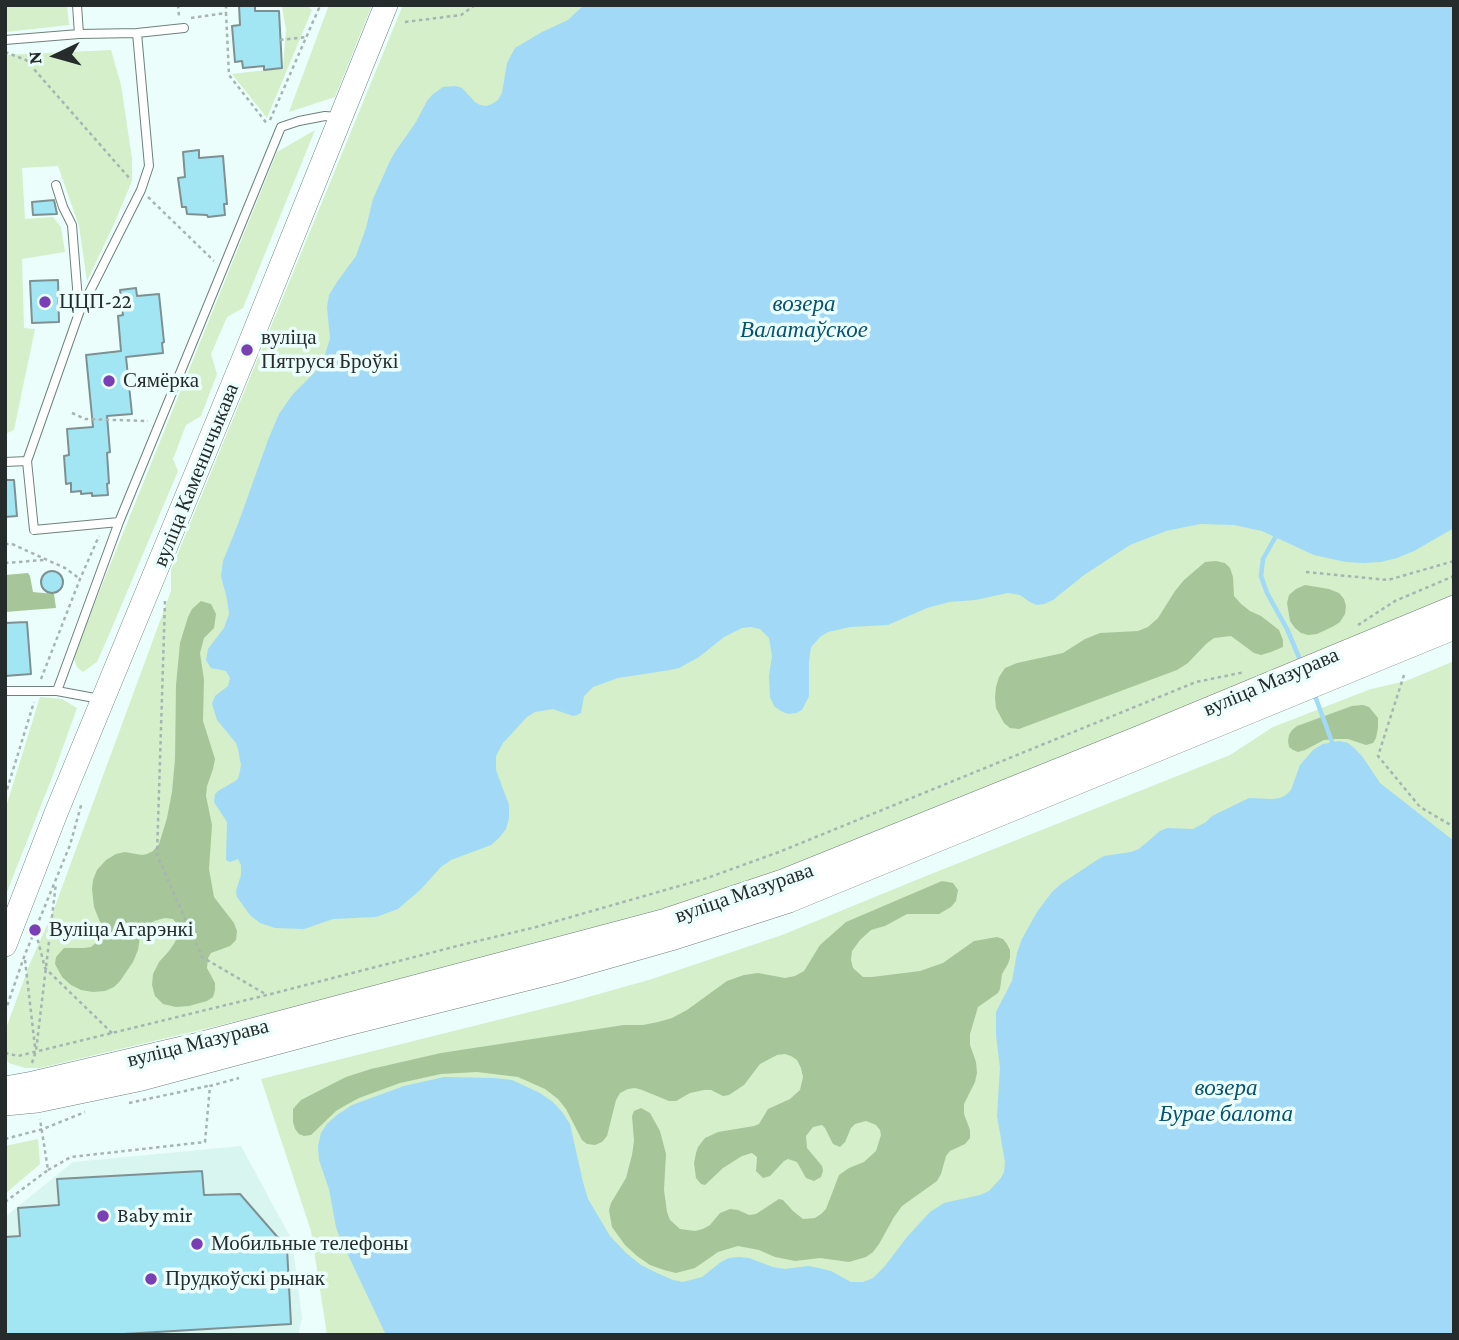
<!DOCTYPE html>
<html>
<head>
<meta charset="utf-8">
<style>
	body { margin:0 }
	#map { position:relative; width:1459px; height:1340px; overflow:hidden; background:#ecfefb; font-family:"Crimson Pro",serif }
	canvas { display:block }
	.frame { position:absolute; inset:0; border:7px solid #252c2b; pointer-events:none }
	.north { position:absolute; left:21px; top:21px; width:70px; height:70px; -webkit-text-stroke:5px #ecfefb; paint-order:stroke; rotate:265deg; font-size:19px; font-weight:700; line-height:28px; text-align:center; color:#252c2b }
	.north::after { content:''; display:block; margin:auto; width:24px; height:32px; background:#252c2b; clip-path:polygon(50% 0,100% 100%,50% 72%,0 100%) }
</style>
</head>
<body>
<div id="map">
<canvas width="1459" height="1340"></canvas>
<div class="frame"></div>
<div class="north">N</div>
</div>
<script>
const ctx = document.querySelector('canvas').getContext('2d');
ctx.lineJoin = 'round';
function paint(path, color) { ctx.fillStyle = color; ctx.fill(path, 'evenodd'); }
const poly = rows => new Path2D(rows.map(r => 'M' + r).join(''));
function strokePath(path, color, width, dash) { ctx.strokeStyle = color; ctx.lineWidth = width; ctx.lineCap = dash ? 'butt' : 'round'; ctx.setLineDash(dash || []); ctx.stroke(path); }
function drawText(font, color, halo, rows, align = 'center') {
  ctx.font = font + ' "Crimson Pro",serif'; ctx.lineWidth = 7; ctx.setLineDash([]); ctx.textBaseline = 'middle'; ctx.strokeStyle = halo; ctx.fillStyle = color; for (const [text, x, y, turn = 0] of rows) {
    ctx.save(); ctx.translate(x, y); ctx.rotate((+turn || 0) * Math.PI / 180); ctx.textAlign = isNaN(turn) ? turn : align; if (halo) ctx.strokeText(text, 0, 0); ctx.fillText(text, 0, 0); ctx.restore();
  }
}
paint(poly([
	[241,1146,292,1240,302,1318,298,1335,5,1335,5,1217,73,1162]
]), '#d9f5f0');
paint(poly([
	[5,5,67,5,69,25,5,32],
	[278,5,307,5,312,10,267,118,232,74,283,68,286,29,282,7],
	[329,5,372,5,335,97,289,112],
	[403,5,1454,5,1454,598,1095,746,720,895,326,999,221,1025,40,1068,25,1068,9,1063,5,1057,5,1031,29,966,54,909,171,591,171,570],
	[111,50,121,85,132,158,132,181,114,224,87,281,79,226,58,166,22,168,25,219,53,217,61,227,65,252,22,259,24,328,35,329,14,430,5,434,5,55],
	[315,130,243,308,227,317,211,354,217,374,201,416,186,425,173,459,178,471,108,637,97,662,83,672,77,667,74,659,77,647,277,152],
	[1454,661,1454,1335,327,1335,311,1231,261,1079,574,1001,652,979,782,935,926,876,1230,755,1273,727,1371,689,1406,681],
	[40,697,62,699,77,708,53,775,5,897,5,810],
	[38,1139,40,1164,5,1194,5,1146]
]), '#d4efca');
paint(poly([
	[1216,561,1225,563,1230,568,1233,577,1234,596,1241,604,1250,611,1261,616,1279,630,1283,640,1283,647,1271,652,1261,655,1254,653,1231,636,1214,638,1206,644,1188,663,1177,670,1019,729,1010,728,1004,723,996,708,995,698,996,687,999,677,1005,668,1017,663,1063,653,1085,639,1100,633,1138,631,1148,627,1158,618,1175,591,1184,580,1205,562],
	[28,573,30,576,33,592,54,594,56,608,5,612,5,575],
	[1305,585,1329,589,1339,593,1344,599,1346,606,1345,614,1340,622,1334,626,1317,634,1308,635,1301,633,1295,628,1290,621,1287,603,1289,595,1296,589],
	[201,601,211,604,216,614,214,628,204,638,200,653,204,680,203,721,215,759,213,769,207,786,206,796,212,825,209,869,214,897,234,923,237,931,236,940,230,946,211,953,208,958,207,968,215,983,215,990,213,997,207,1001,189,1006,176,1007,163,1004,155,996,152,985,153,974,159,962,169,951,175,942,179,932,177,924,173,919,165,918,154,921,146,928,140,937,138,950,133,962,120,981,114,987,105,991,93,992,81,990,71,985,62,977,55,964,56,957,64,948,84,948,91,947,97,942,101,935,102,927,94,907,92,889,93,880,97,870,106,860,116,854,125,852,142,855,147,854,153,851,159,844,167,818,172,792,175,759,176,685,180,643,188,617,192,609],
	[1363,705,1369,707,1378,718,1378,728,1376,738,1373,743,1366,745,1348,739,1336,739,1324,740,1305,750,1298,752,1293,750,1289,747,1288,741,1289,735,1292,730,1297,726,1352,706],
	[942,881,953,883,958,890,956,901,951,907,939,914,907,914,885,926,871,930,860,940,852,951,851,960,853,968,863,977,872,977,920,971,943,963,974,941,997,937,1003,939,1007,944,1010,950,1010,958,1008,964,1002,974,1000,989,998,993,978,1007,970,1034,970,1045,976,1062,977,1073,975,1082,964,1104,964,1114,970,1130,970,1138,965,1144,950,1151,946,1156,941,1174,937,1181,902,1206,894,1217,879,1244,873,1252,866,1257,849,1262,820,1258,795,1261,775,1257,759,1250,738,1246,718,1252,695,1268,676,1273,664,1270,650,1265,637,1256,625,1245,612,1227,609,1210,611,1203,626,1178,632,1155,634,1141,632,1116,634,1111,641,1108,650,1113,660,1131,666,1154,664,1190,667,1212,670,1220,680,1229,695,1231,703,1229,710,1225,720,1213,730,1209,738,1210,749,1215,756,1214,779,1199,783,1200,793,1211,803,1219,815,1218,821,1214,826,1209,839,1175,849,1168,864,1162,876,1151,881,1135,880,1130,876,1125,866,1121,855,1124,851,1128,845,1142,840,1147,833,1144,825,1128,822,1125,813,1127,806,1136,807,1148,822,1166,823,1171,821,1177,814,1181,806,1178,797,1162,788,1159,784,1161,770,1176,763,1178,756,1171,757,1157,752,1153,742,1156,723,1168,705,1185,701,1184,696,1178,694,1163,696,1153,698,1147,705,1138,718,1132,754,1126,759,1124,768,1109,790,1099,800,1090,803,1077,801,1068,797,1060,791,1056,785,1054,777,1055,760,1064,744,1085,729,1095,723,1096,711,1090,704,1090,690,1093,676,1101,669,1101,642,1090,635,1088,628,1089,620,1093,616,1100,607,1136,602,1142,595,1145,587,1144,582,1140,566,1109,558,1099,545,1089,518,1077,477,1072,441,1074,400,1083,359,1098,346,1105,336,1111,311,1135,304,1136,299,1134,295,1129,293,1122,293,1109,301,1100,346,1077,371,1069,441,1053,624,1025,643,1025,658,1022,672,1018,687,1010,727,981,744,975,758,973,785,978,795,976,804,971,820,945,846,922]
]), '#a6c699');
paint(poly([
	[584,5,1454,5,1454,528,1414,551,1397,558,1381,562,1364,563,1346,562,1314,555,1262,531,1234,525,1200,524,1166,531,1130,545,1084,575,1053,600,1044,604,1037,605,1030,602,1020,595,1008,593,975,600,949,602,927,608,888,625,850,627,828,632,820,637,811,647,809,662,809,696,802,710,796,713,788,714,781,711,774,706,770,697,769,676,772,656,769,638,760,629,751,627,742,628,724,637,699,657,679,668,670,670,618,678,593,687,584,696,581,713,577,715,573,716,553,709,535,712,527,717,503,743,496,756,496,770,509,805,509,818,506,829,499,838,491,845,451,860,441,867,420,890,398,909,376,917,333,919,304,929,275,928,260,923,250,915,237,897,236,891,241,875,241,865,238,859,230,862,226,860,227,822,214,802,215,794,218,791,237,780,239,776,241,765,238,749,236,743,217,720,212,704,215,696,228,686,230,678,226,671,211,668,206,660,208,649,224,628,229,614,227,599,221,576,223,561,238,524,268,440,279,414,293,394,316,371,325,355,330,338,327,307,329,295,337,282,356,256,366,228,373,199,389,163,395,152,416,122,427,101,432,95,443,87,456,86,462,88,475,102,480,105,486,106,492,104,498,100,502,93,507,63,515,48,542,32,568,20],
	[1339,741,1348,743,1354,748,1362,756,1380,783,1454,841,1454,1335,386,1335,340,1238,336,1227,329,1189,319,1160,318,1146,321,1133,327,1124,337,1115,352,1105,404,1086,444,1077,494,1078,512,1080,540,1093,553,1102,562,1112,570,1124,583,1182,588,1199,610,1236,626,1253,641,1265,657,1273,673,1280,683,1282,702,1277,721,1262,729,1258,739,1257,749,1258,773,1267,785,1269,808,1266,819,1268,831,1271,851,1282,863,1282,873,1278,885,1266,907,1237,930,1212,944,1203,980,1195,989,1191,1001,1178,1004,1172,1005,1162,997,1116,1000,1068,996,1035,996,1012,1012,981,1017,953,1022,939,1037,912,1052,892,1061,884,1097,860,1104,856,1131,852,1139,849,1160,831,1167,828,1193,829,1206,822,1212,816,1249,798,1272,799,1280,798,1286,795,1291,790,1300,765,1313,750,1323,744]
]), '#a1d9f7');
strokePath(poly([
	[1276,536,1263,559,1261,576,1267,593,1287,629,1301,662],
	[1314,693,1332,742]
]), '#a1d9f7', 4.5);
const building = poly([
	[239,5,255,5,255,11,279,11,282,68,264,70,264,66,243,68,242,61,235,62,232,26,240,25,239,5],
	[199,150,199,158,223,156,227,204,224,204,225,215,208,217,207,215,187,214,186,207,182,207,178,178,185,177,183,152,199,150],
	[54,200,57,214,33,215,32,202,54,200],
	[58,280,59,322,32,323,30,281,58,280],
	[136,288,137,296,159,294,164,342,162,343,163,353,126,357,132,414,107,416,110,452,107,453,109,483,107,484,108,495,92,496,92,493,81,494,81,491,71,492,71,483,66,484,64,456,69,455,67,429,93,427,86,355,121,351,118,316,123,315,120,290,136,288],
	[5,480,14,480,17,516,5,517,5,480],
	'41 582a11 11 0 1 1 22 0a11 11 0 1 1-22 0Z',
	[27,622,31,674,5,676,5,623,27,622],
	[202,1171,204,1195,240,1194,287,1248,291,1324,107,1335,5,1335,5,1237,20,1236,18,1208,59,1205,57,1179,202,1171]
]);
paint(building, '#a1e6f2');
strokePath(building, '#7f9093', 2);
const lane = poly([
	[77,5,79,34],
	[5,40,79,34,137,33,184,28],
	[56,185,63,207,72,225,79,313,27,461,34,530,119,522],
	[80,311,141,190,149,166,137,33],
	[5,462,27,461],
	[5,691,57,691,100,699],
	[57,691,119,522,281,127,299,121,325,116,338,117]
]);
const secondary = poly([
	[5,945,56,813,247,350,386,5],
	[5,1088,33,1083,191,1046,557,949,666,920,783,881,1143,736,1454,607],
	[5,1104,37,1101,142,1079,340,1026,562,970,671,939,789,901,1454,628]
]);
strokePath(lane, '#6f807d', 10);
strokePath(secondary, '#6f807d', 24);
strokePath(poly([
	[178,5,179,16],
	[226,5,226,13],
	[191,18,226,13,229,75,268,125],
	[405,22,461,15,475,5],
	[280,40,307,37],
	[5,52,26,60,131,180],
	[270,120,319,8,317,5],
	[148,197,214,261],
	[72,413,85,419,148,421],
	[5,544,12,544,65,568,80,579],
	[5,563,44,560],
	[1306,572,1388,580,1454,561],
	[165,601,157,855,202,957,267,995],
	[1358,625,1395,601,1454,576],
	[1404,675,1378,756,1420,807,1454,827],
	[41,679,80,579,99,536],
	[5,796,34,702],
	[36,933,45,968,112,1033],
	[25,960,35,1047],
	[5,1012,24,957,70,845,82,802],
	[5,1053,18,1056,267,995,457,946,536,927,707,878,779,852,1196,682,1245,672],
	[32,1063,36,1051,56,883],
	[129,1103,208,1086],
	[5,1139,43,1129,85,1112],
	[48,1170,71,1157,205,1142,210,1086,239,1078],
	[5,1202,48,1170,40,1119]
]), '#a6b4b2', 2.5, [3.5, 3.5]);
strokePath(lane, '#fff', 8);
strokePath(secondary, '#fff', 23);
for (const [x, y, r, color] of [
	[45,302,7,"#7a3fb5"],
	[247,350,7,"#7a3fb5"],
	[109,381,7,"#7a3fb5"],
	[35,930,7,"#7a3fb5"],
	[103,1216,7,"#7a3fb5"],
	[197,1244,7,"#7a3fb5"],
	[151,1279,7,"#7a3fb5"]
]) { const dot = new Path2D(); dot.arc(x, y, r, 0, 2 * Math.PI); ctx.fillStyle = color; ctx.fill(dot); strokePath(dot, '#ecfefb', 2.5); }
drawText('21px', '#252c2b', '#ecfefb', [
	["ЦЦП-22",59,302],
	["вуліца",261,338],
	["Пятруся Броўкі",261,362],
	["Сямёрка",123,381],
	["Вуліца Агарэнкі",49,930],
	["Baby mir",117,1216],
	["Мобильные телефоны",211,1244],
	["Прудкоўскі рынак",165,1279]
], 'left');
drawText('21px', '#252c2b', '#ecfefb', [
	["вуліца Каменшчыкава",196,475,-68],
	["вуліца Мазурава",1271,682,-23],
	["вуліца Мазурава",744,893,-19],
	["вуліца Мазурава",198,1043,-14]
]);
drawText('italic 23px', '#09526f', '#ecfefb', [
	["возера",804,304],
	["Валатаўское",804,330],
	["возера",1226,1088],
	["Бурае балота",1226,1114]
]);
</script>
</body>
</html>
